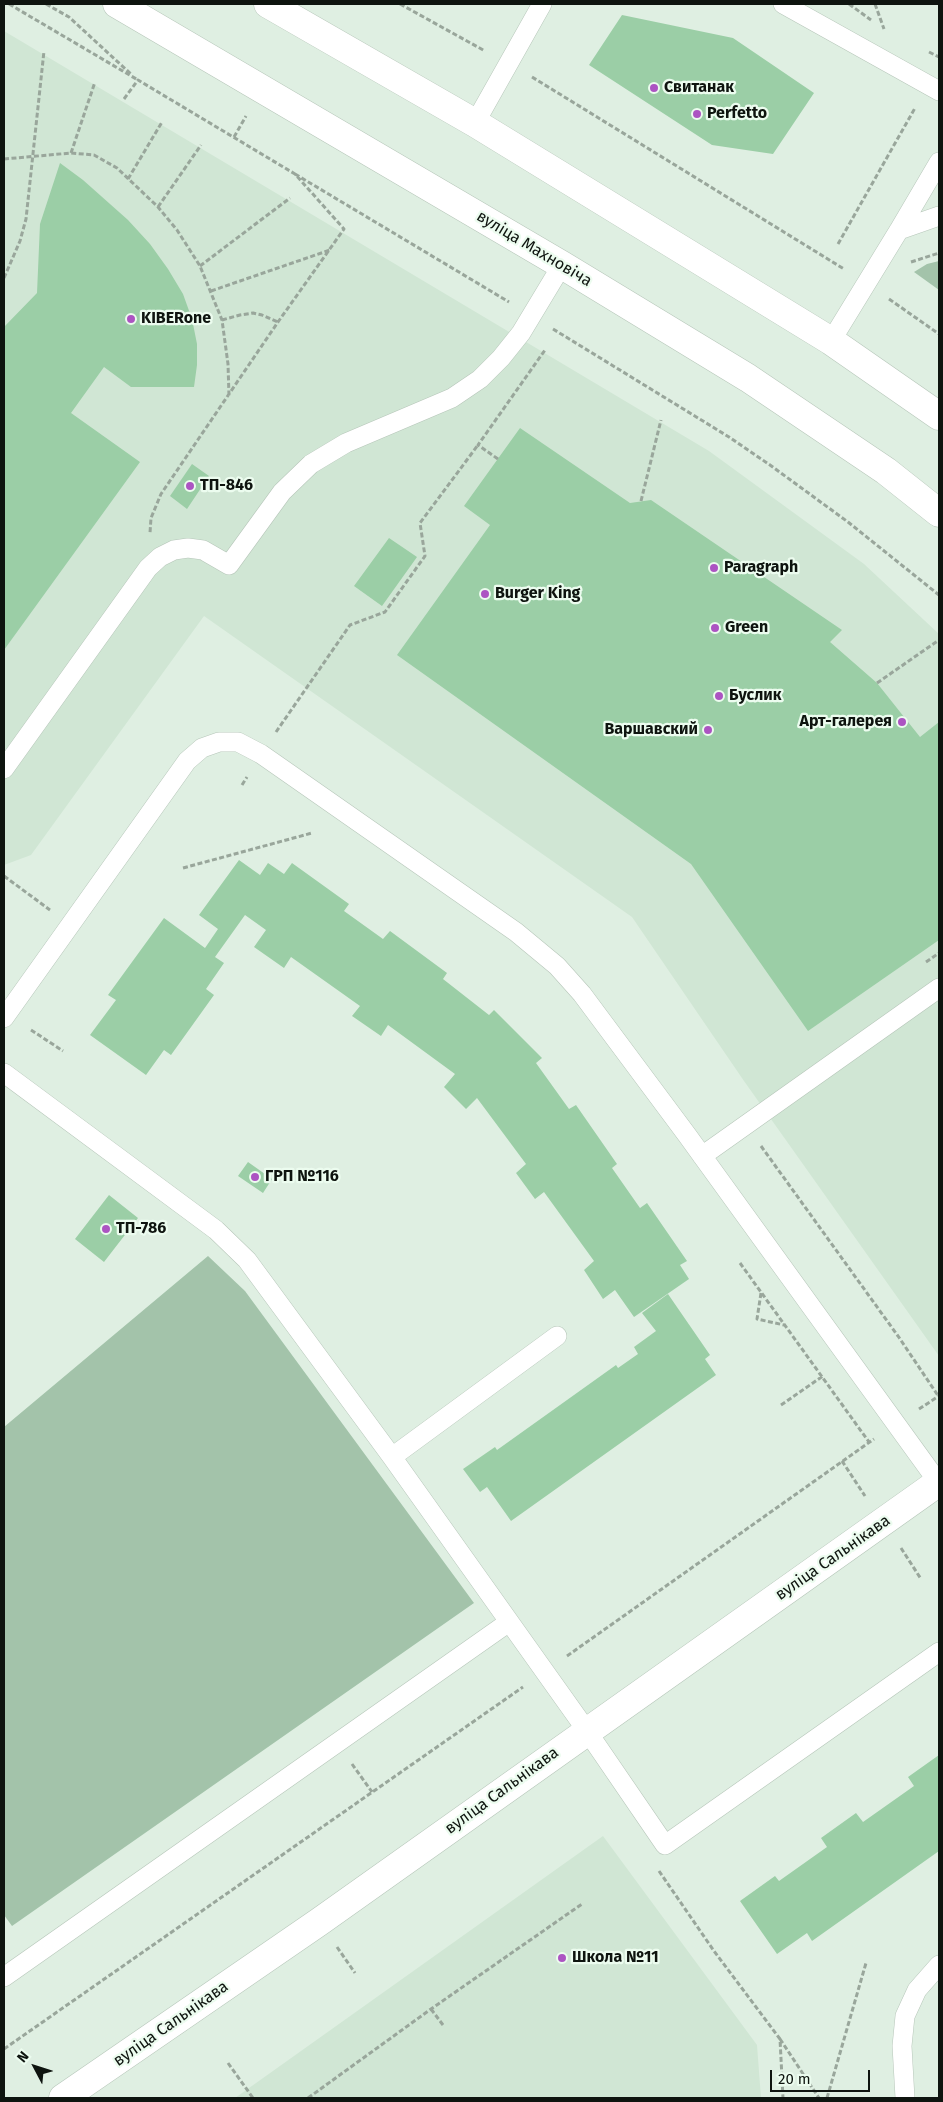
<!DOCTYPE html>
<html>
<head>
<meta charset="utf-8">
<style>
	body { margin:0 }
	#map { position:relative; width:943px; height:2102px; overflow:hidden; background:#dfefe2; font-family:"Fira Sans",sans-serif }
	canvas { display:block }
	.frame { position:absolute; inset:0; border:5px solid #0e140f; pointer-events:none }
	.north { position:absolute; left:10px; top:2042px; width:50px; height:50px; -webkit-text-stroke:4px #ecfcef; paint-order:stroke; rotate:310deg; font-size:14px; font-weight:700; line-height:20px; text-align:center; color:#0e140f }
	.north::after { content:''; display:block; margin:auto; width:18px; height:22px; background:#0e140f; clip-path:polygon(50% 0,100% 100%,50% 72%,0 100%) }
	.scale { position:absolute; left:770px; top:2070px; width:100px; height:22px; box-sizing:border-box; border:2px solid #0e140f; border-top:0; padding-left:6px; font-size:15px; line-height:18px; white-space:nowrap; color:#0e140f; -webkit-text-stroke:4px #ecfcef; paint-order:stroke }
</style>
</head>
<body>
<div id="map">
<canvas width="943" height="2102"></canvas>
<div class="frame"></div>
<div class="north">N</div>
<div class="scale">20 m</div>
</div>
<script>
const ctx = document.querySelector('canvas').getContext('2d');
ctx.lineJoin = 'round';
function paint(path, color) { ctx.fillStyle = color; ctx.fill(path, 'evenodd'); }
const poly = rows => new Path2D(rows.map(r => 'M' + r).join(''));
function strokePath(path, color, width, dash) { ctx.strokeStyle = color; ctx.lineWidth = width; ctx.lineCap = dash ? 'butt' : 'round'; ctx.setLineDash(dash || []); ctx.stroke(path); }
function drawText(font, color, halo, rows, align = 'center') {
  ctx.font = font + ' "Fira Sans",sans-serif'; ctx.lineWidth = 4.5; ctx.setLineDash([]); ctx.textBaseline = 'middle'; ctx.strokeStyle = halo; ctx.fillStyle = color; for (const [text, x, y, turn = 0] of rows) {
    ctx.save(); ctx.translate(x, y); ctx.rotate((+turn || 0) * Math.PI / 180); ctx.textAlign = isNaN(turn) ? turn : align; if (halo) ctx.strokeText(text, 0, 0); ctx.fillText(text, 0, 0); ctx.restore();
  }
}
paint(poly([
	[4,31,709,451,864,564,939,634,939,1356,744,1081,632,917,204,616,31,855,4,865],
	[603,1836,757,2045,761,2098,235,2098]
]), '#d0e6d4');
paint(poly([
	[939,261,939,290,914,272,927,264],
	[208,1256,245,1291,474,1603,12,1926,4,1915,4,1427]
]), '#a3c3aa');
paint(poly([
	[622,15,733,38,814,93,773,154,712,145,589,65],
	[60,163,83,180,128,220,150,244,168,269,183,294,192,319,197,344,197,365,194,387,131,387,104,367,71,413,140,462,4,650,4,327,37,293,40,224],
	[520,428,630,503,651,500,842,630,830,642,877,683,920,737,939,722,939,940,808,1031,691,864,397,655,490,525,464,506],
	[192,464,209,476,187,509,170,496],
	[389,538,417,557,382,606,354,586],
	[239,860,260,875,268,863,284,874,292,863,349,904,344,911,383,939,390,931,447,973,443,979,489,1015,494,1010,542,1058,536,1063,569,1109,576,1105,617,1164,612,1168,640,1208,647,1203,687,1261,680,1265,689,1279,634,1317,615,1290,603,1299,584,1270,594,1261,544,1192,535,1199,524,1184,516,1173,526,1164,477,1098,466,1109,444,1087,455,1074,388,1025,381,1036,352,1016,360,1006,291,957,284,968,254,947,266,930,245,915,215,957,224,963,206,989,214,995,171,1055,164,1050,146,1075,90,1035,116,1000,108,995,164,918,205,948,218,929,199,915],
	[248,1162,272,1179,263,1193,238,1176],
	[109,1195,138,1218,104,1262,75,1239],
	[668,1294,710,1355,705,1359,716,1375,511,1521,487,1487,480,1492,463,1469,495,1447,497,1450,616,1365,618,1368,638,1354,634,1347,656,1331,642,1313],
	[939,1755,939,1851,812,1941,807,1933,777,1954,740,1901,775,1876,779,1881,827,1847,821,1838,856,1813,863,1822,914,1786,908,1777]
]), '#9bcea6');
const lane = poly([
	[783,4,939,91],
	[475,123,542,4],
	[899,230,939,162],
	[831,341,899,230,939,216],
	[4,769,148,568,160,557,174,550,188,548,203,550,229,565,282,492,311,464,346,443,452,398,480,379,501,358,521,333,562,265],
	[4,1018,187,761,202,748,219,742,238,742,261,754,516,932,557,966,582,994,687,1135,938,1482],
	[4,1073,216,1230,247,1260,392,1457,587,1731,665,1845,939,1652],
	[702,1156,939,988],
	[392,1457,557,1336],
	[4,1977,509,1622],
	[905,2098,902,2046,905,2016,917,1990,939,1965]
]);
const street = poly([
	[63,2098,319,1922,939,1482]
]);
const primary = poly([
	[117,4,562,265,748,378,886,471,939,513],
	[268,4,475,123,831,341,939,416]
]);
strokePath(lane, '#b6c6b9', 20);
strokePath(street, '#b6c6b9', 29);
strokePath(primary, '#b6c6b9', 29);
strokePath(poly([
	[9,4,138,80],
	[46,4,69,17,132,75],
	[400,4,485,51],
	[849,4,871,20],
	[875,4,884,29],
	[929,52,939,57],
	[532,77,844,269],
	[124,99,138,80,295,174,344,229,278,322,161,494,151,518,150,533],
	[234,137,246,116],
	[71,153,95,82],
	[4,159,71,153,94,155,117,168,158,207,177,230,200,266,222,320,228,364,229,396],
	[295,174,509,302],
	[128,179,162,122],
	[158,207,201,145],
	[838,244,915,108],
	[911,262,939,253],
	[200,266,290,198],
	[4,278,20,241,26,219,44,51],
	[211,291,330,250],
	[889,299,939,334],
	[222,320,240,315,253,313,262,315,278,322],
	[553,329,729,437,770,465,848,522,939,595],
	[498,459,478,445,545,350],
	[641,501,661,420],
	[877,683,939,640],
	[276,732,350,625,385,612,425,556,420,523,478,445],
	[242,785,247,777],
	[183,868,312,833],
	[4,876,50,910],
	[926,962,939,953],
	[31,1030,63,1051],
	[761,1146,898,1336,939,1397],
	[740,1263,869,1442],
	[761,1293,757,1319,784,1325],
	[781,1405,823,1376],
	[919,1409,939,1396],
	[842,1461,865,1496],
	[901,1548,921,1579],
	[567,1656,874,1439],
	[352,1764,372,1792],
	[659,1871,714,1951,780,2039,783,2098],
	[337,1947,355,1973],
	[431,2009,443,2025],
	[780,2039,819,2098],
	[4,2049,523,1687],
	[228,2063,253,2098],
	[308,2098,431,2009,582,1904],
	[827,2098,866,1963]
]), '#99a69b', 3, [5, 2.5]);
strokePath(lane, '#fff', 19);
strokePath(street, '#fff', 28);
strokePath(primary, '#fff', 28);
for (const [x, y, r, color] of [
	[654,88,5,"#ac54c2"],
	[697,114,5,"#ac54c2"],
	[131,319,5,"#ac54c2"],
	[190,486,5,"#ac54c2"],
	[714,568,5,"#ac54c2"],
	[485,594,5,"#ac54c2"],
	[715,628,5,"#ac54c2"],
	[719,696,5,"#ac54c2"],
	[902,722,5,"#ac54c2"],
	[708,730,5,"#ac54c2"],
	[255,1177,5,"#ac54c2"],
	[106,1229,5,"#ac54c2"],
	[562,1958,5,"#ac54c2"]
]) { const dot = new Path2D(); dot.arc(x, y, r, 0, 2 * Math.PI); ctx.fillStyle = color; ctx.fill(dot); strokePath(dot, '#ecfcef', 2); }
drawText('bold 16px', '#0e140f', '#ecfcef', [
	["Свитанак",664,88],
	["Perfetto",707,114],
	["KIBERone",141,319],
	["ТП-846",200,486],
	["Paragraph",724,568],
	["Burger King",495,594],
	["Green",725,628],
	["Буслик",729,696],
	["Арт-галерея",892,722,"right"],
	["Варшавский",698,730,"right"],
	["ГРП №116",265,1177],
	["ТП-786",116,1229],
	["Школа №11",572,1958]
], 'left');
drawText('16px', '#0e140f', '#ecfcef', [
	["вуліца Махновіча",534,249,31],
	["вуліца Сальнікава",833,1558,-35],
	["вуліца Сальнікава",502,1791,-36],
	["вуліца Сальнікава",171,2024,-35]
]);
</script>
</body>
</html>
